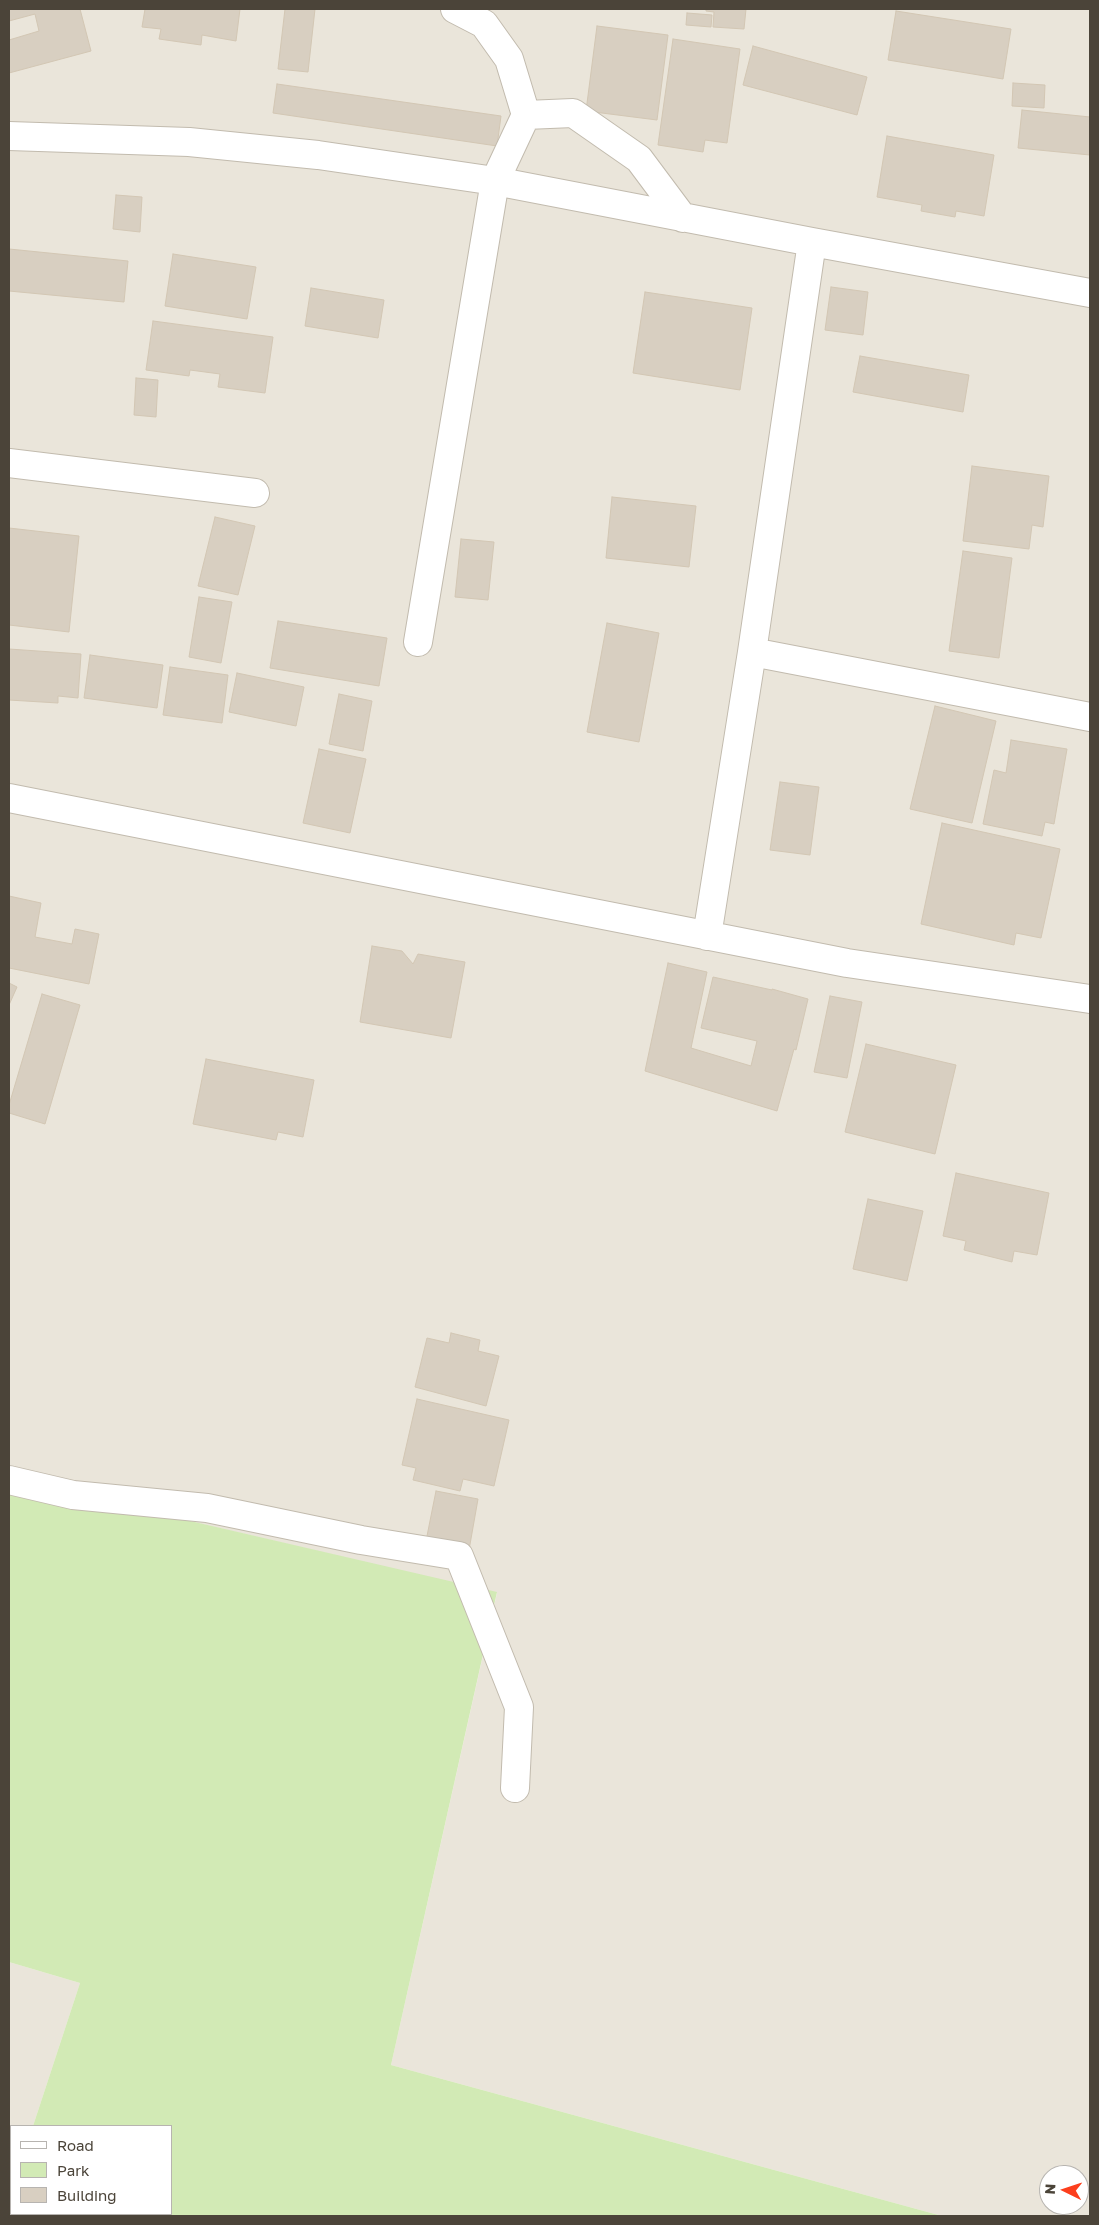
<!DOCTYPE html>
<html>
<head>
<meta charset="utf-8">
<style>
	body { margin:0 }
	#map { position:relative; width:1099px; height:2225px; overflow:hidden; background:#f6f3ec; font-family:"Golos Text",sans-serif }
	canvas { display:block }
	.frame { position:absolute; inset:0; border:10px solid #4b4439; pointer-events:none }
	.legend { position:absolute; left:10px; top:2125px; width:162px; height:90px; box-sizing:border-box; background:#fff; border:1px solid #b7b4b0; margin:0; padding:6px 9px; list-style:none; font-size:15px; color:#4b4439 }
	.legend li { display:flex; align-items:center; gap:10px; height:25px }
	.legend b { width:25px; border:1px solid #b7b4b0 }
	.north { position:absolute; left:1039px; top:2165px; width:50px; height:50px; box-sizing:border-box; background:#fff; border:1px solid #b7b4b0; border-radius:50%; rotate:274deg; font-size:14px; font-weight:700; line-height:20px; text-align:center; color:#4b4439 }
	.north::after { content:''; display:block; margin:auto; width:18px; height:22px; background:#fc3f1d; clip-path:polygon(50% 0,100% 100%,50% 72%,0 100%) }
</style>
</head>
<body>
<div id="map">
<canvas width="1099" height="2225"></canvas>
<div class="frame"></div>
<ul class="legend">
<li><b style="height:6px;background:#fff"></b>Road</li>
<li><b style="height:14px;background:#d2eab5"></b>Park</li>
<li><b style="height:14px;background:#d8cfc1"></b>Building</li>
</ul>
<div class="north">N</div>
</div>
<script>
const ctx = document.querySelector('canvas').getContext('2d');
ctx.lineJoin = 'round';
function paint(path, color) { ctx.fillStyle = color; ctx.fill(path, 'evenodd'); }
const poly = rows => new Path2D(rows.map(r => 'M' + r).join(''));
function strokePath(path, color, width, dash) { ctx.strokeStyle = color; ctx.lineWidth = width; ctx.lineCap = dash ? 'butt' : 'round'; ctx.setLineDash(dash || []); ctx.stroke(path); }
paint(poly([
	[9,9,1090,9,1090,2216,942,2216,391,2065,497,1593,9,1479],
	[1049,2175,1079,2175,1079,2205,1049,2205],
	[9,1962,80,1983,33,2126,11,2126,11,2195,9,2202]
]), '#eae5da');
paint(poly([
	[9,1479,497,1592,391,2065,942,2216,9,2216,9,2202,11,2195,11,2214,171,2214,171,2126,33,2126,80,1983,9,1962]
]), '#d2eab5');
const building = poly([
	[9,9,80,9,91,51,9,73,9,40,39,31,35,14,9,21,9,9],
	[145,9,240,9,236,41,202,35,201,45,159,39,161,29,142,27,145,9],
	[285,9,315,9,308,72,278,69,285,9],
	[706,9,746,9,744,29,713,27,714,12,706,11,706,9],
	[896,11,1011,29,1003,79,888,60,896,11],
	[687,13,712,15,711,27,686,25,687,13],
	[597,26,668,35,657,120,586,111,597,26],
	[673,39,740,49,727,143,705,140,703,152,658,145,673,39],
	[753,46,867,77,857,115,743,85,753,46],
	[1013,83,1045,85,1044,108,1012,106,1013,83],
	[277,84,501,116,497,146,273,113,277,84],
	[1022,110,1090,117,1090,155,1018,148,1022,110],
	[887,136,994,155,984,216,956,211,955,217,921,211,922,205,877,197,887,136],
	[116,195,142,197,140,232,113,229,116,195],
	[9,249,128,261,124,302,9,291,9,249],
	[173,254,256,267,247,319,165,306,173,254],
	[831,287,868,292,863,335,825,330,831,287],
	[311,288,384,300,378,338,305,326,311,288],
	[645,292,752,308,740,390,633,373,645,292],
	[153,321,273,337,265,393,218,387,220,374,190,370,189,376,146,370,153,321],
	[860,356,969,375,963,412,853,392,860,356],
	[136,378,158,380,156,417,134,415,136,378],
	[972,466,1049,476,1043,527,1032,525,1029,549,963,541,972,466],
	[612,497,696,506,689,567,606,558,612,497],
	[215,517,255,526,238,595,198,586,215,517],
	[9,528,79,536,69,632,9,625,9,528],
	[461,539,494,542,488,600,455,597,461,539],
	[963,551,1012,558,999,658,949,651,963,551],
	[199,597,232,602,221,663,189,657,199,597],
	[278,621,387,638,379,686,270,668,278,621],
	[607,623,659,633,639,742,587,732,607,623],
	[9,649,81,654,78,698,58,696,58,703,9,700,9,649],
	[90,655,163,665,157,708,84,698,90,655],
	[170,667,228,675,222,723,163,715,170,667],
	[237,673,304,687,296,726,229,712,237,673],
	[339,694,372,701,363,751,329,744,339,694],
	[935,706,996,721,972,823,910,809,935,706],
	[1011,740,1067,749,1054,824,1045,822,1042,836,983,824,994,770,1006,773,1011,740],
	[319,749,366,759,350,833,303,823,319,749],
	[780,782,819,787,810,855,770,850,780,782],
	[942,823,1060,849,1041,938,1016,933,1014,945,921,924,942,823],
	[9,896,41,903,35,937,72,944,75,929,99,934,89,984,9,968,9,896],
	[372,946,402,951,413,964,418,954,465,962,451,1038,360,1022,372,946],
	[668,963,707,972,691,1048,751,1066,757,1041,701,1028,713,977,772,990,772,989,808,999,796,1050,794,1049,777,1111,645,1071,668,963],
	[9,983,17,987,9,1005,9,983],
	[42,994,80,1005,45,1124,9,1113,9,1105,42,994],
	[830,996,862,1002,847,1078,814,1072,830,996],
	[866,1044,956,1065,935,1154,845,1132,866,1044],
	[206,1059,314,1080,303,1137,278,1132,276,1140,193,1124,206,1059],
	[956,1173,1049,1193,1037,1255,1014,1251,1012,1262,964,1250,966,1241,943,1236,956,1173],
	[868,1199,923,1211,907,1281,853,1269,868,1199],
	[451,1333,480,1340,478,1351,499,1356,486,1406,415,1387,427,1338,449,1343,451,1333],
	[417,1399,509,1420,494,1486,463,1479,460,1491,413,1480,416,1468,402,1465,417,1399],
	[436,1491,478,1499,469,1550,426,1541,436,1491]
]);
paint(building, '#d8cfc1');
strokePath(building, '#d3c7b4', 1);
const minor = poly([
	[526,115,573,113,639,159,683,218],
	[9,136,189,142,318,155,495,181,812,242,1090,293],
	[9,463,255,493],
	[418,642,495,181,526,115,509,59,484,24,455,9],
	[752,652,1090,717],
	[9,798,847,963,1090,999],
	[707,936,752,652,812,242],
	[9,1480,73,1495,207,1508,361,1540,459,1556,519,1707,515,1788]
]);
strokePath(minor, '#c2bbae', 30);
strokePath(minor, '#fff', 28);
</script>
</body>
</html>
